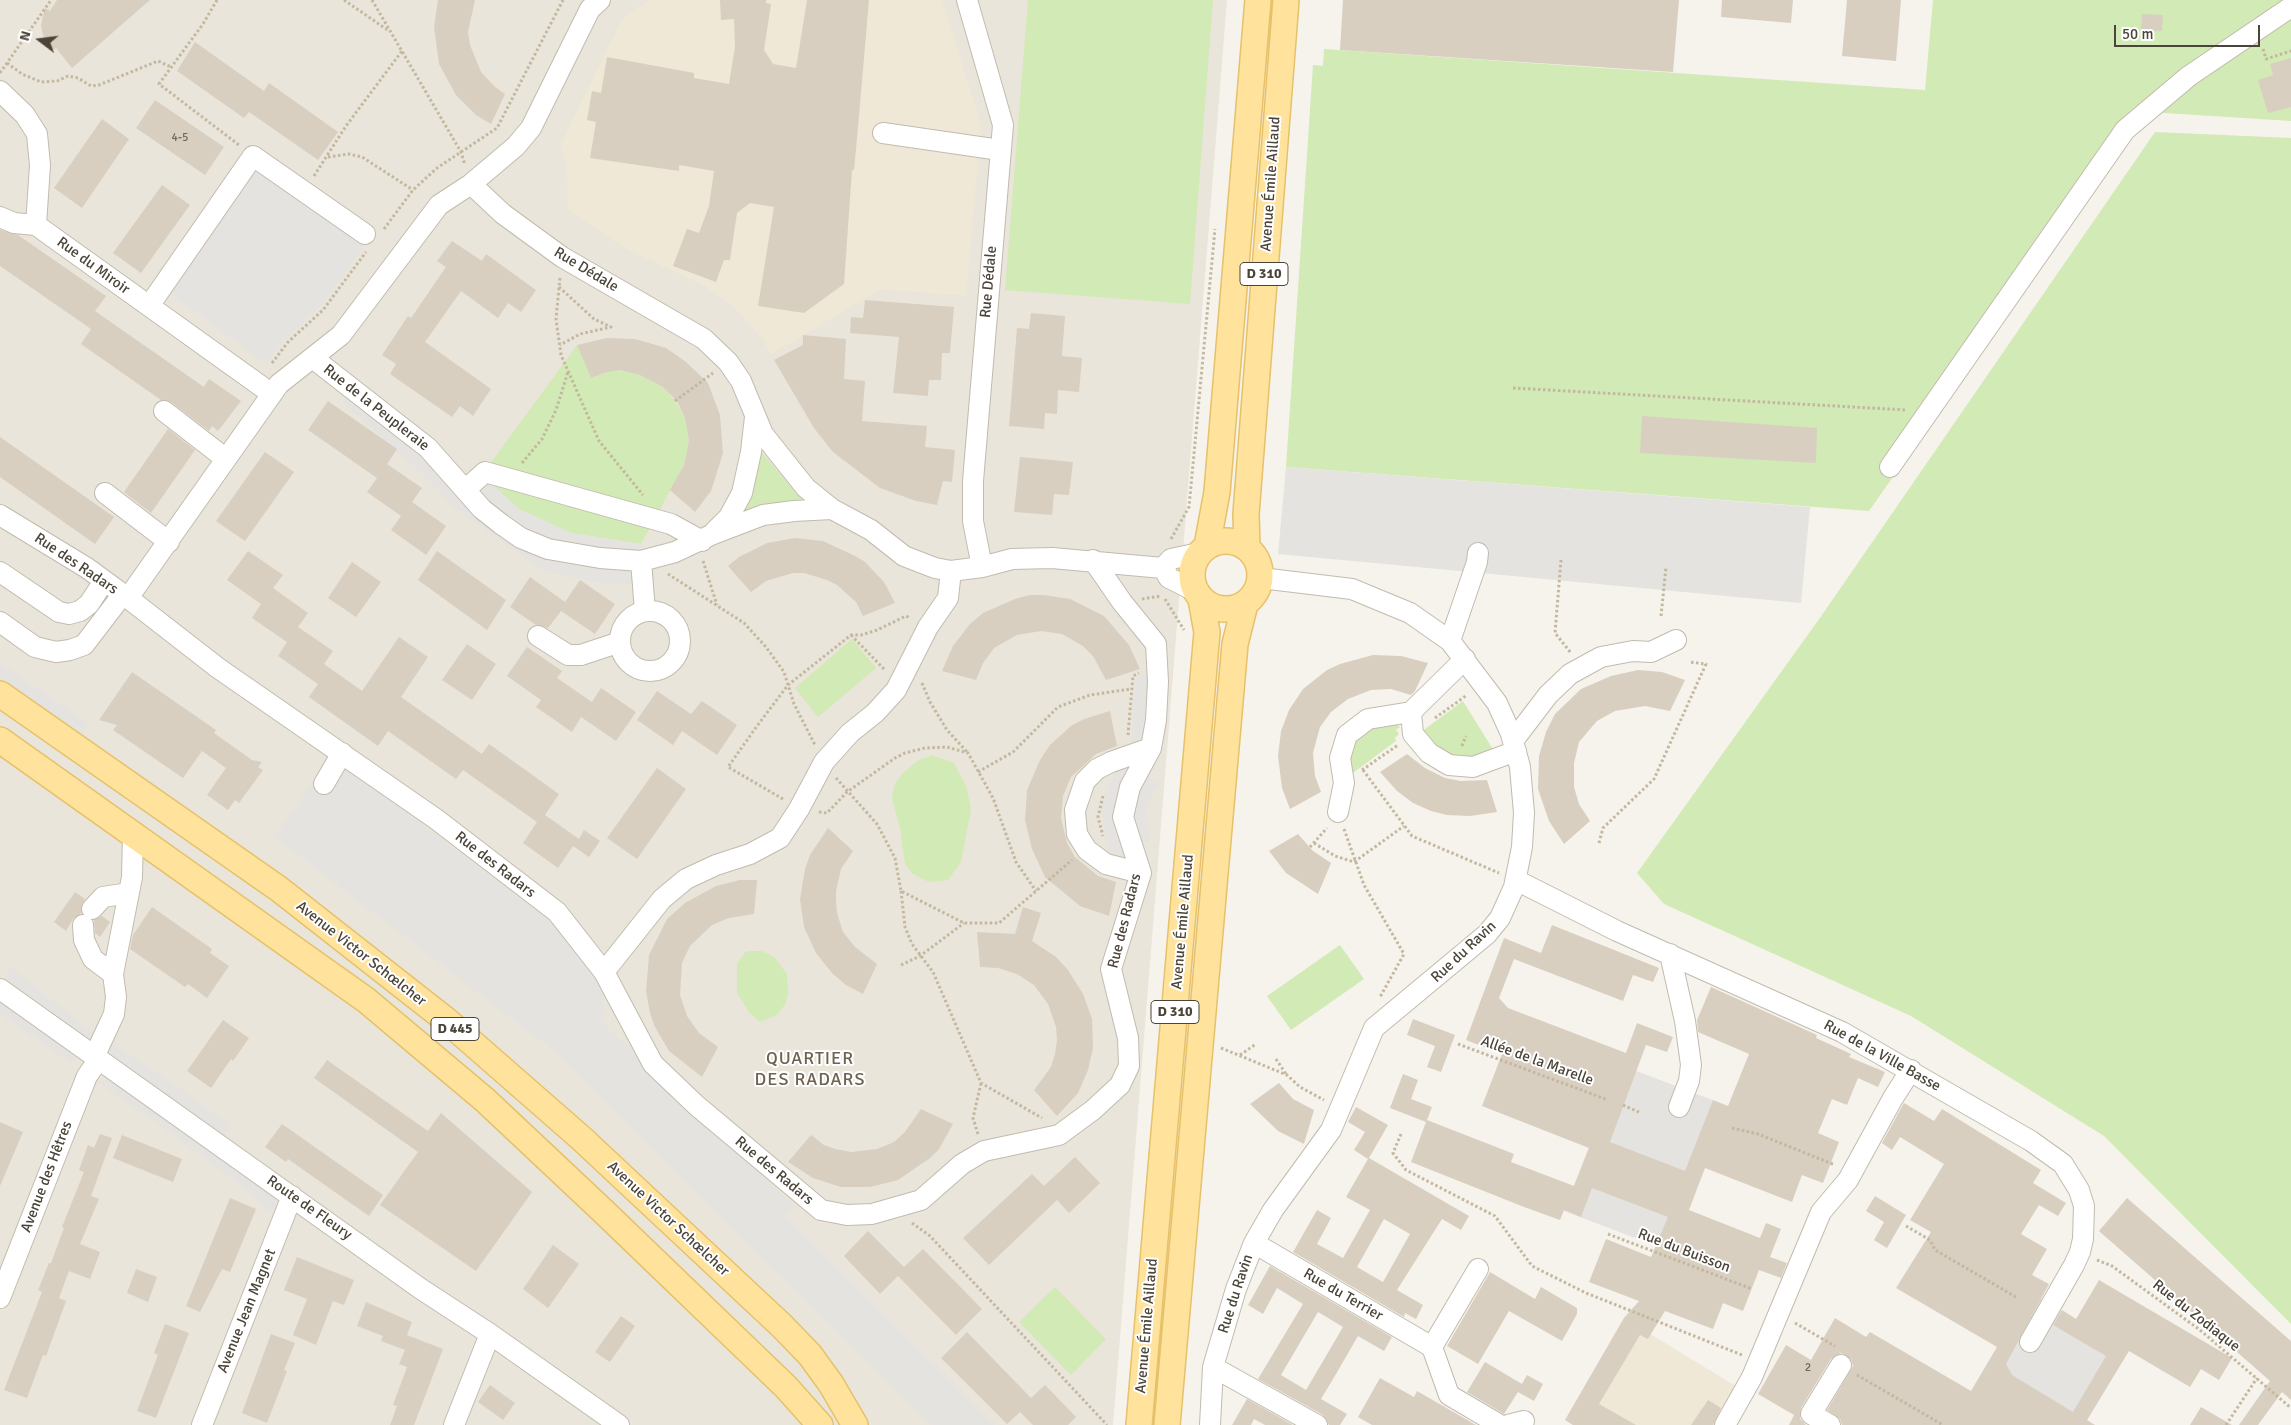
<!DOCTYPE html>
<html>
<head>
<meta charset="utf-8">
<style>
	body { margin:0 }
	#map { position:relative; width:2291px; height:1425px; overflow:hidden; background:#f6f3ec; font-family:Signika,sans-serif }
	canvas { display:block }
	.north { position:absolute; left:15px; top:15px; width:50px; height:50px; -webkit-text-stroke:4px #fff; paint-order:stroke; rotate:285deg; font-size:14px; font-weight:700; line-height:20px; text-align:center; color:#4b4439 }
	.north::after { content:''; display:block; margin:auto; width:18px; height:22px; background:#4b4439; clip-path:polygon(50% 0,100% 100%,50% 72%,0 100%) }
	.scale { position:absolute; left:2114px; top:25px; width:146px; height:22px; box-sizing:border-box; border:2px solid #4b4439; border-top:0; padding-left:6px; font-size:15px; line-height:18px; white-space:nowrap; color:#4b4439; -webkit-text-stroke:4px #fff; paint-order:stroke }
</style>
</head>
<body>
<div id="map">
<canvas width="2291" height="1425"></canvas>
<div class="north">N</div>
<div class="scale">50 m</div>
</div>
<script>
const ctx = document.querySelector('canvas').getContext('2d');
ctx.lineJoin = 'round';
function paint(path, color) { ctx.fillStyle = color; ctx.fill(path, 'evenodd'); }
const poly = rows => new Path2D(rows.map(r => 'M' + r).join(''));
function strokePath(path, color, width, dash) { ctx.strokeStyle = color; ctx.lineWidth = width; ctx.lineCap = dash ? 'butt' : 'round'; ctx.setLineDash(dash || []); ctx.stroke(path); }
function drawText(font, color, halo, rows, align = 'center') {
  ctx.font = font + ' Signika,sans-serif'; ctx.lineWidth = 4; ctx.setLineDash([]); ctx.textBaseline = 'middle'; ctx.strokeStyle = halo; ctx.fillStyle = color; for (const [text, x, y, turn = 0] of rows) {
    ctx.save(); ctx.translate(x, y); ctx.rotate((+turn || 0) * Math.PI / 180); ctx.textAlign = isNaN(turn) ? turn : align; if (halo) ctx.strokeText(text, 0, 0); ctx.fillText(text, 0, 0); ctx.restore();
  }
}
paint(poly([
	[0,0,1227,0,1113,1425,0,1425]
]), '#eae5da');
paint(poly([
	[650,0,942,0,981,125,966,296,881,289,771,354,762,338,728,302,703,285,625,248,568,209,567,167,561,144,619,25,627,15],
	[1624,1318,1739,1388,1719,1425,1573,1425,1565,1420]
]), '#efe8d6');
paint(poly([
	[1028,0,1213,0,1190,304,1005,290],
	[1933,0,2291,0,2291,121,2149,112,1869,511,1286,467,1313,65,1323,66,1324,49,1925,90],
	[2155,132,2291,138,2291,1324,2104,1136,1911,1016,1664,904,1637,873,1822,615],
	[577,345,591,378,604,373,620,370,640,375,663,387,675,401,685,418,689,440,684,465,641,544,571,533,519,509,482,475],
	[762,453,802,500,801,504,741,515,759,454],
	[852,639,876,668,818,717,795,688],
	[1463,701,1494,751,1479,758,1444,756,1421,732],
	[1393,720,1400,727,1396,730,1399,734,1395,738,1396,741,1349,776,1345,760,1360,731],
	[932,755,954,763,966,786,971,809,961,862,948,880,929,882,913,874,905,864,900,828,892,798,894,786,901,775,917,761],
	[1340,945,1364,979,1291,1030,1267,996],
	[746,951,762,951,774,957,787,974,788,992,786,1003,777,1015,760,1022,749,1012,737,993,737,964],
	[1055,1287,1106,1339,1071,1375,1019,1322]
]), '#d2eab5');
paint(poly([
	[264,161,303,190,377,229,320,307,288,336,266,364,170,293],
	[349,396,463,495,482,475,519,509,571,533,641,544,642,583,604,584,544,571,456,509,421,472,342,402],
	[1286,467,1810,507,1801,603,1278,554],
	[0,663,88,722,81,737,0,681],
	[1149,674,1144,741,1131,744,1135,679],
	[331,755,555,925,605,987,603,1024,794,1206,786,1215,995,1425,932,1425,550,1048,275,837],
	[1138,759,1115,823,1125,859,1112,862,1103,824,1102,807,1106,790,1121,764],
	[1145,777,1160,783,1152,794,1144,816,1150,835,1148,843,1133,837,1132,802],
	[11,967,95,1034,84,1048,3,981],
	[0,1001,80,1054,70,1062,0,1014],
	[109,1040,230,1124,223,1137,104,1054],
	[1621,1065,1728,1106,1672,1252,1564,1211],
	[109,1078,273,1190,276,1209,268,1211,253,1195,187,1145,98,1082],
	[2030,1292,2129,1350,2084,1425,1951,1425]
]), '#e5e3e0');
paint(poly([
	[57,0,150,0,72,68,56,48,52,51,43,35,41,25,45,8,50,11],
	[438,0,475,0,468,32,470,45,481,72,495,87,505,94,491,124,476,115,456,95,439,64,434,27],
	[720,0,766,0,766,3,771,4,764,50,773,64,796,68,807,0,869,0,858,127,854,170,852,170,844,284,804,313,758,306,774,207,750,203,737,213,730,260,724,260,716,282,673,266,687,229,699,233,709,206,714,171,679,165,679,171,590,158,596,122,587,120,592,91,601,93,607,57,694,73,694,78,729,84,735,47,734,19,721,20],
	[1343,0,1679,0,1673,72,1340,50],
	[1722,0,1793,0,1791,23,1721,17],
	[1847,0,1901,0,1896,61,1842,56],
	[2142,14,2163,15,2162,31,2141,30],
	[195,42,264,91,269,83,338,132,318,160,249,112,244,118,177,71],
	[2291,58,2291,107,2268,113,2258,80,2273,75,2270,64],
	[155,100,224,147,205,175,136,128],
	[102,119,129,139,82,208,54,188],
	[162,185,190,205,141,273,113,253],
	[0,230,18,235,106,296,95,311,204,387,209,379,241,401,218,431,212,426,209,431,171,402,161,400,81,344,91,329,0,266],
	[452,241,482,261,486,254,536,290,521,312,508,303,498,318,461,291,425,342,491,389,473,416,460,406,452,417,390,374,396,364,382,355,408,316,411,318,446,267,437,261],
	[865,300,954,307,950,353,942,353,941,380,929,380,928,396,893,393,899,337,850,333,851,317,863,318],
	[1031,313,1065,316,1062,356,1082,358,1079,392,1058,390,1057,414,1045,413,1044,429,1009,426,1017,328,1029,329],
	[803,335,846,339,844,379,865,381,862,421,927,426,925,447,955,450,952,482,943,481,937,505,916,501,880,488,833,452,814,428,774,360,803,345],
	[607,338,635,339,666,348,686,362,708,383,720,415,723,453,711,491,695,512,670,490,684,465,687,451,689,440,685,418,677,401,663,387,640,375,620,370,604,373,591,378,577,345],
	[328,401,397,449,387,464,422,488,412,502,446,526,426,555,391,530,401,516,367,492,377,478,308,430],
	[1642,416,1817,428,1816,463,1640,453],
	[168,429,195,450,151,513,124,492],
	[0,437,114,517,95,544,0,477],
	[265,452,294,472,245,541,216,521],
	[1020,457,1073,462,1069,495,1054,494,1052,515,1014,512],
	[795,538,823,541,855,556,865,562,884,582,895,603,863,616,856,602,837,585,827,580,804,573,793,573,766,581,751,592,728,566,739,557,767,543],
	[248,551,283,575,273,588,308,613,298,627,333,651,324,664,362,691,399,637,428,657,401,697,482,754,489,744,559,794,545,815,579,839,584,830,600,841,589,857,573,846,558,868,523,843,537,822,463,770,456,779,388,731,378,746,309,697,318,684,278,656,287,642,252,618,261,604,227,580],
	[437,551,506,600,487,630,418,580],
	[352,562,381,582,356,617,328,598],
	[530,577,565,602,580,580,615,604,595,634,561,611,548,628,536,625,510,607],
	[1030,595,1044,595,1070,599,1104,616,1129,645,1140,669,1106,680,1093,656,1083,646,1062,634,1041,631,1017,635,994,648,983,663,976,680,942,671,953,646,970,624,983,613,1015,599],
	[467,644,496,664,472,700,442,680],
	[527,647,562,671,557,678,592,702,601,688,636,712,616,741,581,717,572,732,536,707,541,700,507,676],
	[1373,655,1401,656,1428,663,1415,691,1411,695,1391,689,1371,690,1348,699,1331,712,1320,727,1313,753,1315,776,1321,792,1290,809,1282,788,1278,756,1281,731,1289,710,1303,689,1327,670,1340,664],
	[1638,670,1662,672,1685,680,1670,711,1645,706,1615,711,1597,721,1579,742,1574,763,1574,787,1579,804,1590,821,1564,844,1549,821,1538,789,1539,756,1546,732,1555,714,1581,689,1611,676],
	[132,672,216,730,214,733,252,760,262,762,258,767,263,770,239,803,235,800,228,810,207,795,226,768,202,751,183,778,113,730,117,725,99,720],
	[657,691,691,714,702,701,737,725,717,755,682,731,673,745,637,720],
	[1110,711,1117,746,1096,754,1071,777,1063,796,1061,818,1067,843,1075,857,1098,876,1116,882,1109,916,1080,906,1045,877,1032,849,1025,820,1027,790,1040,760,1050,745,1071,726,1084,719],
	[1407,754,1425,768,1445,778,1461,781,1487,780,1497,812,1470,816,1447,815,1431,811,1413,803,1397,791,1380,772],
	[657,768,686,789,637,859,607,838],
	[828,828,853,851,841,869,836,891,836,901,837,913,843,932,855,947,877,964,863,994,846,985,832,973,816,953,804,927,800,899,805,869,810,855],
	[1298,834,1313,851,1331,863,1318,894,1286,873,1269,851],
	[740,880,757,880,754,914,729,918,712,925,690,946,682,963,680,995,687,1016,699,1033,718,1047,702,1077,669,1051,655,1027,650,1013,646,991,649,955,667,919,685,903,716,886],
	[75,892,85,899,81,906,81,913,73,919,66,931,54,922],
	[152,907,212,949,210,953,229,966,207,998,188,984,185,987,130,949,133,935],
	[1023,907,1041,913,1032,941,1056,957,1068,970,1083,994,1092,1019,1093,1048,1088,1070,1078,1093,1057,1116,1034,1090,1051,1067,1055,1054,1057,1040,1056,1027,1048,1004,1034,985,1017,974,998,968,980,967,977,932,1015,934],
	[102,916,110,922,100,937,95,933,94,920],
	[1552,925,1659,968,1653,982,1633,975,1623,1001,1514,959,1499,998,1508,1008,1626,1053,1637,1023,1673,1037,1667,1052,1646,1045,1610,1142,1685,1171,1713,1100,1728,1106,1749,1054,1698,1032,1697,1020,1711,987,1817,1035,1816,1038,1851,1054,1849,1057,1885,1072,1878,1087,1858,1078,1847,1105,1832,1099,1818,1133,1839,1142,1832,1160,1823,1183,1802,1175,1792,1202,1705,1168,1689,1210,1760,1238,1766,1223,1781,1229,1770,1257,1787,1263,1781,1278,1759,1270,1743,1311,1723,1303,1713,1329,1665,1311,1648,1339,1640,1335,1599,1404,1636,1425,1573,1425,1565,1420,1624,1318,1639,1301,1589,1282,1606,1239,1651,1257,1668,1217,1592,1188,1581,1217,1564,1210,1560,1220,1524,1207,1411,1162,1426,1122,1390,1108,1403,1074,1418,1080,1411,1099,1432,1107,1427,1120,1514,1154,1511,1162,1574,1186,1589,1148,1482,1106,1502,1054,1466,1040,1504,938,1541,953],
	[1413,1019,1455,1035,1441,1072,1427,1067,1435,1046,1407,1035],
	[223,1020,249,1038,233,1061,231,1059,211,1088,187,1071],
	[327,1060,428,1131,441,1113,532,1192,476,1271,380,1205,418,1152,314,1078],
	[1279,1083,1293,1099,1314,1110,1304,1144,1278,1131,1250,1104],
	[1904,1103,1934,1121,1942,1109,2041,1170,2033,1183,2066,1203,2058,1216,2039,1205,2021,1234,2047,1249,2032,1275,2049,1284,2006,1364,2012,1375,2073,1412,2106,1356,2053,1325,2062,1310,2076,1319,2099,1280,2232,1358,2219,1380,2201,1369,2190,1387,2129,1351,2087,1420,2095,1425,1842,1425,1840,1419,1827,1410,1853,1366,1851,1359,1841,1353,1831,1359,1801,1408,1800,1419,1806,1425,1789,1425,1794,1415,1758,1394,1786,1345,1811,1360,1835,1318,1866,1337,1870,1332,1971,1391,1997,1347,1896,1288,1931,1232,1910,1220,1944,1164,1900,1137,1892,1150,1882,1143],
	[1356,1107,1388,1125,1369,1158,1469,1216,1461,1230,1442,1219,1397,1290,1423,1305,1416,1319,1405,1313,1404,1317,1293,1252,1317,1210,1331,1218,1317,1244,1343,1258,1370,1210,1346,1197,1368,1159,1354,1150,1365,1132,1348,1122],
	[1384,1219,1410,1234,1383,1282,1357,1267],
	[921,1109,953,1124,939,1149,930,1158,898,1180,870,1187,841,1187,813,1178,788,1162,811,1135,824,1145,835,1149,851,1152,877,1149,894,1142,905,1132],
	[0,1122,23,1132,0,1186],
	[282,1124,383,1195,369,1216,288,1159,286,1162,265,1147],
	[100,1134,112,1138,91,1196,99,1199,80,1244,100,1252,90,1279,69,1271,59,1298,66,1301,46,1356,43,1355,27,1398,4,1390,42,1292,38,1290,49,1263,51,1263,64,1228,62,1227,84,1172,79,1170,88,1145,94,1148],
	[122,1135,182,1159,173,1182,113,1158],
	[1075,1157,1100,1183,1069,1213,1057,1200,989,1265,963,1238,1032,1174,1044,1186],
	[1875,1196,1906,1215,1887,1248,1874,1240,1884,1222,1866,1211],
	[230,1198,256,1209,230,1272,222,1269,200,1312,186,1306],
	[2127,1198,2291,1341,2291,1400,2282,1392,2258,1425,2239,1425,2270,1381,2099,1231],
	[868,1231,904,1267,923,1249,982,1309,956,1335,898,1276,880,1294,844,1256],
	[553,1245,579,1264,548,1308,523,1289],
	[297,1257,354,1280,344,1305,333,1301,316,1345,293,1335,307,1299,284,1290],
	[1270,1266,1392,1337,1384,1351,1358,1336,1336,1374,1321,1399,1347,1414,1340,1425,1329,1425,1323,1415,1258,1379,1303,1304,1277,1288,1263,1314,1248,1305],
	[1318,1312,1343,1327,1306,1390,1281,1375],
	[136,1269,157,1277,148,1302,127,1293],
	[1490,1272,1535,1299,1541,1287,1577,1308,1577,1314,1562,1341,1509,1311,1478,1364,1447,1346],
	[366,1302,412,1322,407,1335,443,1349,414,1425,390,1425,397,1406,393,1405,407,1367,399,1364,405,1350,381,1341,383,1336,357,1326],
	[621,1316,635,1326,610,1362,595,1352],
	[165,1324,189,1333,156,1418,137,1411,158,1355,154,1353],
	[967,1332,1031,1398,1045,1385,1076,1417,1068,1425,1033,1425,1020,1412,1007,1424,941,1358],
	[271,1334,295,1343,284,1370,287,1371,267,1423,242,1413],
	[1485,1362,1522,1384,1527,1375,1543,1384,1534,1401,1518,1392,1504,1414,1467,1392],
	[1380,1378,1414,1397,1417,1391,1476,1425,1372,1425,1358,1417],
	[490,1385,515,1403,503,1420,478,1402],
	[1247,1399,1293,1425,1265,1425,1254,1419,1251,1425,1232,1425],
	[1708,1400,1721,1408,1713,1425,1691,1425],
	[2201,1407,2232,1425,2190,1425]
]), '#d8cfc1');
const minor = poly([
	[967,0,1003,125,973,481,973,521,982,567],
	[0,91,25,115,37,134,40,165,36,225,272,394],
	[883,133,1000,150],
	[471,184,503,214,562,257,704,339,728,362,741,381,763,434,806,488,832,509,871,530,904,556,935,568,951,571,982,567,1012,559,1052,558,1163,568],
	[0,217,14,223,36,225],
	[149,306,253,156,365,234],
	[314,359,428,448,482,509,501,524,521,538,548,549,600,558,641,561,675,552,711,535,763,515,794,511,832,509],
	[164,411,226,459],
	[1890,467,2125,130,2189,76,2291,7],
	[465,490,485,472,671,524,702,541],
	[105,493,169,542],
	[0,515,87,568,128,598,279,384,341,335,439,205,471,184,503,157,516,146,531,128,590,9,600,0],
	[714,532,729,517,742,493,751,452,755,417],
	[641,561,645,611],
	[1163,568,1171,559,1199,553],
	[1163,568,1169,578,1195,591],
	[0,572,59,612,69,614,80,611,89,604,104,581],
	[128,598,218,668,436,819,557,912,604,972,653,1064,696,1105,821,1210,847,1215,872,1214,921,1200,962,1164,984,1151,1059,1135,1093,1110,1120,1085,1129,1066,1128,1038,1111,969,1141,873,1123,817,1130,787,1151,748,1156,720,1158,682,1156,644,1122,602,1093,560],
	'620 641a30 30 0 1 1 60 0a30 30 0 1 1-60 0Z',
	[0,622,35,647,56,652,70,650,84,645,123,594],
	[538,636,568,655,581,655,620,642],
	[1450,641,1477,562,1478,553],
	[1411,712,1413,734,1429,753,1449,765,1473,767,1516,751],
	[1513,741,1548,695,1570,674,1601,657,1633,651,1651,652,1676,640],
	[324,784,342,753],
	[1338,812,1344,783,1340,758,1347,735,1368,719,1411,712,1465,659],
	[1141,873,1106,864,1087,850,1077,834,1075,810,1085,781,1097,769,1111,762,1151,748],
	[1516,880,1617,931,1842,1032,2031,1141,2063,1164,2079,1190,2084,1206,2083,1239,2080,1252,2074,1265,2030,1342],
	[92,909,103,897,129,893],
	[83,925,84,940,93,959,113,974],
	[1670,954,1685,1021,1691,1065,1689,1081,1679,1107],
	[604,972,662,899,686,879,716,865,750,854,780,838,799,809,824,762,850,733,875,713,896,690,928,627,948,598,951,571],
	[0,989,421,1289,490,1334,619,1425],
	[95,1055,114,1014,116,997,113,974,132,877,133,835],
	[1254,1243,1432,1347],
	[1478,1269,1432,1347,1449,1395,1500,1425],
	[0,1298,87,1076,99,1059],
	[1213,1367,1317,1425],
	[202,1425,292,1196],
	[454,1425,490,1334],
	[1210,1425,1213,1367,1236,1289,1254,1243,1273,1210,1331,1130,1374,1028,1487,934,1500,918,1514,887,1522,847,1524,813,1520,767,1511,734,1497,703,1450,641,1410,613,1352,589,1261,578],
	[1508,1425,1524,1421],
	[1725,1425,1752,1377,1821,1212,1848,1180,1893,1098,1911,1070],
	[1830,1425,1811,1414,1841,1365]
]);
const major = poly([
	'1192 575a34 34 0 1 1 68 0a34 34 0 1 1-68 0Z',
	[1207,546,1217,492,1258,0],
	[1247,547,1246,514,1286,0],
	[0,694,279,889,446,1020,581,1138,782,1326,810,1355,831,1384,855,1425],
	[0,740,366,1000,485,1100,602,1210,786,1387,820,1425],
	[1139,1425,1207,632,1201,599],
	[1167,1425,1235,644,1245,604]
]);
strokePath(minor, '#c2bbae', 22);
strokePath(major, '#e6c16a', 28);
strokePath(poly([
	[217,0,203,24,159,84,239,145],
	[344,0,389,31],
	[372,0,461,152,465,165],
	[2263,49,2266,59,2291,51],
	[7,63,22,74,41,82,57,81,68,76,78,78,91,86,99,85,158,61,171,67],
	[0,73,51,0],
	[328,157,349,154,362,157,413,190],
	[314,176,346,126,402,51],
	[384,229,413,190,437,168,497,128,563,0],
	[560,278,556,319,561,355,599,441,643,495],
	[559,287,594,319,611,327,580,334,560,345],
	[272,363,288,342,323,310,366,252],
	[1513,388,1907,410],
	[675,401,713,373],
	[522,463,542,439,556,410,568,372],
	[1171,539,1189,507,1215,229],
	[1561,560,1555,633,1571,653],
	[703,561,717,605],
	[668,574,744,623,766,647,784,672,794,704,815,745],
	[1142,599,1161,596],
	[1165,599,1184,630],
	[1661,616,1666,567],
	[851,635,884,669],
	[922,683,930,702,947,730,968,753],
	[1435,718,1467,695],
	[1128,735,1133,676,1139,673],
	[1462,746,1466,736],
	[1362,770,1398,745],
	[1363,770,1412,836,1499,873],
	[978,772,1013,752,1058,707,1090,695,1131,689],
	[836,778,877,824,895,858,901,891,964,923,999,923,1072,860],
	[1103,796,1098,817,1103,836],
	[783,799,728,767,757,726,788,685,851,635,861,635,877,630,906,616,910,618],
	[819,812,827,813,847,792,895,758,905,753,925,748,947,747,968,753,993,798,1016,862,1036,891],
	[1344,829,1364,885,1404,954,1380,997],
	[1314,843,1335,856,1354,862,1404,826],
	[1599,843,1603,828,1654,779,1706,664,1689,662],
	[1310,847,1327,828],
	[901,891,905,927,912,944,933,972,981,1083,1042,1118],
	[901,965,920,956,964,923],
	[1458,1044,1608,1100],
	[1221,1048,1287,1075,1300,1087,1324,1100],
	[1240,1055,1256,1044],
	[1276,1059,1286,1074],
	[1623,1105,1639,1112],
	[1732,1128,1758,1134,1835,1165],
	[978,1134,973,1118,981,1083],
	[1401,1134,1393,1153,1406,1170,1495,1216,1532,1266,1586,1293,1742,1355],
	[912,1223,930,1236,1107,1425],
	[1906,1226,1930,1240,1935,1250,2016,1297],
	[1608,1234,1752,1289],
	[2097,1260,2112,1266,2200,1330,2291,1408],
	[1795,1323,1835,1346],
	[1857,1375,1943,1425],
	[2226,1425,2257,1378]
]), '#c4b79f', 3, [2.5, 2.5]);
strokePath(minor, '#fff', 20);
strokePath(major, '#ffe39c', 25);
drawText('12px', '#6e675b', null, [
	["4-5",180,138],
	["2",1808,1368]
]);
for (const [x, y, w] of [
	[1264,274,48],
	[1175,1012,48],
	[455,1029,48]
]) { const box = new Path2D(); box.roundRect(x - w / 2, y - 11.5, w, 23, 4); ctx.fillStyle = '#fff'; ctx.fill(box); strokePath(box, '#4b4439', 1); }
drawText('bold 14px', '#4b4439', null, [
	["D 310",1264,274],
	["D 310",1175,1012],
	["D 445",455,1029]
]);
drawText('15px', '#4b4439', '#fff', [
	["Avenue Émile Aillaud",1271,184,-86],
	["Rue du Miroir",93,266,36],
	["Rue Dédale",586,270,31],
	["Rue Dédale",989,282,-85],
	["Rue de la Peupleraie",376,408,38],
	["Rue des Radars",76,564,34],
	["Rue des Radars",495,865,38],
	["Rue des Radars",1125,921,-76],
	["Avenue Émile Aillaud",1183,922,-85],
	["Rue du Ravin",1464,952,-43],
	["Avenue Victor Schœlcher",361,954,38],
	["Rue de la Ville Basse",1882,1056,29],
	["Allée de la Marelle",1537,1061,20],
	["Rue des Radars",774,1171,40],
	["Avenue des Hêtres",47,1177,-69],
	["Route de Fleury",309,1208,35],
	["Avenue Victor Schœlcher",668,1219,43],
	["Rue du Buisson",1684,1251,21],
	["Rue du Ravin",1236,1294,-72],
	["Rue du Terrier",1343,1295,30],
	["Avenue Jean Magnet",247,1311,-68],
	["Rue du Zodiaque",2196,1316,38],
	["Avenue Émile Aillaud",1147,1326,-85]
]);
ctx.letterSpacing = '1px';
drawText('18px', '#6e6250', '#fff', [
	["QUARTIER",810,1059],
	["DES RADARS",810,1080]
]);
ctx.letterSpacing = '0px';
</script>
</body>
</html>
